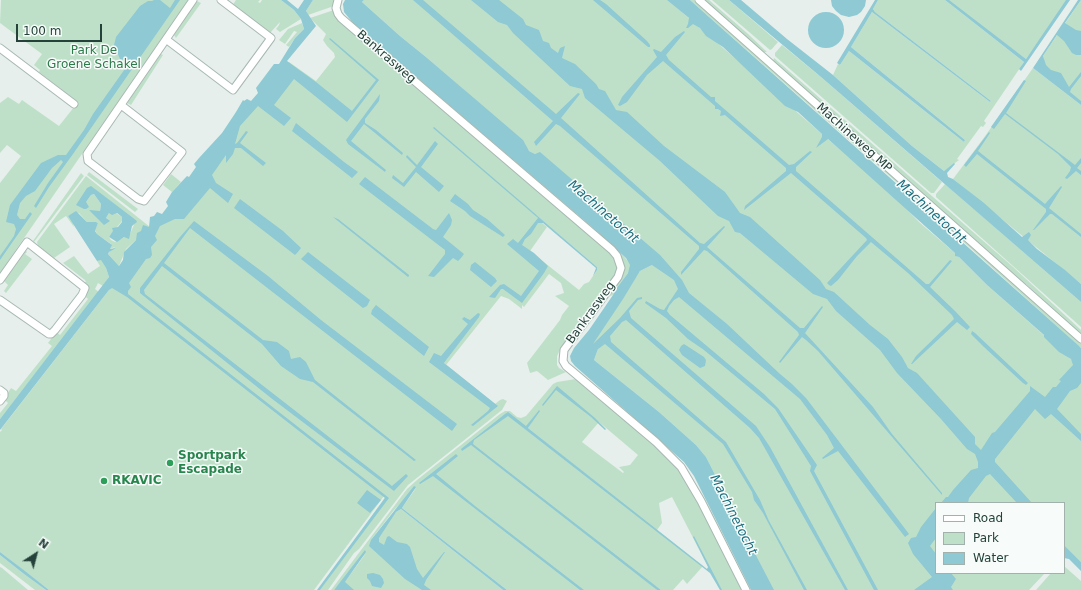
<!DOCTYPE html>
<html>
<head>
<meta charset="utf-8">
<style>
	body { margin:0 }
	#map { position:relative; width:1081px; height:590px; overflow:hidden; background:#e6efeb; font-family:"DejaVu Sans",sans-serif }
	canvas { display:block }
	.legend { position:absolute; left:935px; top:502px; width:130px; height:72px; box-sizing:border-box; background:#f7fbf9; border:1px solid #a3b1ad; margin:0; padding:5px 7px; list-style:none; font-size:12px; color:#24423a }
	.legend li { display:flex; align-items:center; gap:8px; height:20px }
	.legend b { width:20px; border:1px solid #a3b1ad }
	.north { position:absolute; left:16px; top:534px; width:40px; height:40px; -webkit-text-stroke:3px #f7fbf9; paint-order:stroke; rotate:36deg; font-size:11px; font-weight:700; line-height:16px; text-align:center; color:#24423a }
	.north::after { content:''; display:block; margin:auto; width:14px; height:18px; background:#24423a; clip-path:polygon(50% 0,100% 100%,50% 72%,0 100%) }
	.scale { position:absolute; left:16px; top:24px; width:86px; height:18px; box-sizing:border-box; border:2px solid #24423a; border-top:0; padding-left:5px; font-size:12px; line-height:14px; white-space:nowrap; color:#24423a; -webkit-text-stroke:3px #f7fbf9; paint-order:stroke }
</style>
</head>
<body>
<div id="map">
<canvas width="1081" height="590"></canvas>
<ul class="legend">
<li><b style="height:5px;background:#fff"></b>Road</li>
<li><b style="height:11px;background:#bfe0c8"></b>Park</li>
<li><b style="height:11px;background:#8ec9d4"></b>Water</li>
</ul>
<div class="north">N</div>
<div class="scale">100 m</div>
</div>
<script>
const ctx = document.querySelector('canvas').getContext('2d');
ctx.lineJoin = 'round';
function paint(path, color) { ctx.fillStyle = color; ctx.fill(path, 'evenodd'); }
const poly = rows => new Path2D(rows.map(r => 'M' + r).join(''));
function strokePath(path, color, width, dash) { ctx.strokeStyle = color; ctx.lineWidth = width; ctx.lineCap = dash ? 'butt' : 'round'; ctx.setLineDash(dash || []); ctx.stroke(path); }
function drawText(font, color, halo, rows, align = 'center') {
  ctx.font = font + ' "DejaVu Sans",sans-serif'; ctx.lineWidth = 3; ctx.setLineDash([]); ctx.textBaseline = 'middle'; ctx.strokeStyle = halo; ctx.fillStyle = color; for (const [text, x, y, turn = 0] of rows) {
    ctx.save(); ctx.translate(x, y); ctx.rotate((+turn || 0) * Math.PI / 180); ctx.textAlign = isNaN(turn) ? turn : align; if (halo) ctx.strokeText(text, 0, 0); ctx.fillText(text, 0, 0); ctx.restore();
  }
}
paint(poly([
	[1,0,188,0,0,273,0,183,21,156,7,145,0,153,0,103,8,97,19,104,22,100,59,126,78,102,39,72,40,70,34,65,42,54,0,23],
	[236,0,260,0,258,2,260,3,262,0,281,0,294,10,301,19,280,32,276,29,279,25,280,22,270,33,262,26,260,27,232,6],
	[313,0,337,0,334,6,308,15,306,11],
	[364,0,668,0,898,200,919,222,955,253,956,256,959,257,987,285,1081,368,1081,562,1064,545,1064,503,936,503,936,573,1045,573,1029,590,771,590,733,516,732,508,706,457,696,445,659,412,594,360,598,349,592,344,640,271,652,265,660,256,540,153,535,154,529,151,463,89,426,57,400,36,362,2],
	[690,0,694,0,804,96,1028,295,1081,343,1081,348,936,217],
	[702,0,709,0,747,33,767,52,761,52],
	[712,0,729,0,778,42,772,49,770,50],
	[878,0,945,0,1024,62,984,121,986,123,983,127,981,126,957,159,959,160,944,171,912,146,833,75,838,64,840,65,849,51,964,142,965,140,851,47,872,12,990,102,991,101,875,12,873,9],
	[946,0,1068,0,1026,59],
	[1081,0,1081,102,1046,75,1043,56],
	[197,1,201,3,176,38,174,35],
	[334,10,615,256,618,269,615,279,559,352,557,356,557,365,559,368,566,372,548,380,537,371,530,373,527,363,560,320,562,315,569,306,555,296,564,293,561,283,549,274,524,307,522,305,522,309,509,299,501,296,446,365,444,363,473,324,443,362,495,404,500,400,503,399,507,401,502,410,408,485,359,549,354,553,328,590,319,590,386,496,384,496,314,590,49,590,0,552,0,432,2,430,1,429,109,290,289,62,316,81,335,57,334,53,327,46,323,40,326,34,310,18],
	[535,214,597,267,597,270,589,282,584,284,579,290,530,251,547,227,541,222],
	[302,23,304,29,295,38,289,47,286,45,297,32,294,31,285,44,279,40,288,29],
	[782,45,821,77,942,182,934,193,931,193,775,56,775,53],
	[161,54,163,55,131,105,127,103],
	[774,58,1012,266,1081,330,1081,336,1026,284,1025,285,773,61],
	[1033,68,1081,105,1081,284,953,179,983,139],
	[89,172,138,209,135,212,87,175],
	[81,173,84,176,34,242,33,241],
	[171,174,181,182,172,192,163,185],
	[86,176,150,227,126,249,119,266,108,254,109,252,115,247,110,249,111,244,97,234,95,230,98,223,96,222,87,222,79,213,68,216,73,223,74,227,66,216,54,224,70,247,54,258,38,246,37,242],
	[91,187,136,220,130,234,115,242,111,240,109,237,122,221,122,217,116,213,109,213,106,218,110,220,90,211,100,211,101,204,94,194,91,195,86,202],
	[945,184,1081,302,1081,327,936,197,936,194],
	[593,228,618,249,631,265,628,273,616,289,613,295,605,298,623,265],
	[26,251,27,252,25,254,32,259,6,293,4,291,8,285,4,281],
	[74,256,88,274,100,266,97,261,101,259,106,268,109,277,103,286,98,283,95,289,99,292,0,419,0,413,8,403,4,399,11,388,16,391,52,346,48,343,56,332,60,335,88,299,84,295,88,290,88,287,85,284,84,282,86,282,85,280,63,263],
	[576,379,674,462,688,481,744,590,720,590,672,497,659,503,662,523,657,530,703,566,687,584,683,579,673,590,661,590,635,571,657,590,507,590,402,508,416,488,394,510,371,540,396,512,401,509,503,590,339,590,366,553,334,590,331,590,407,489,417,480,500,414,505,411,510,411,517,417,521,418,526,416,553,384,557,382],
	[539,410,528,428,607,491,524,428,521,423,526,427],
	[599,422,638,455,630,465,619,467,624,472,623,473,582,442],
	[0,555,24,574,46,590,35,590,0,563],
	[1064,566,1081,581,1081,590,1036,590,1051,573,1064,573],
	[0,567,2,568,28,590,0,590]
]), '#bfe0c8');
paint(poly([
	[154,0,160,0,170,8,175,0,180,0,73,154,49,187,36,208,34,206,48,183,63,162,61,160,52,168,35,191,26,196,20,203,17,215,20,219,25,219,30,212,32,214,0,260,0,256,14,236,16,229,14,224,6,222,10,205,41,163,58,155,66,155,84,130,93,114,127,66,127,62,125,60,120,59,114,45,116,37,140,6,148,1,152,1],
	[281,0,287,0,298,9,304,0,313,0,306,11,316,26,287,61,316,82,352,111,376,80,329,39,330,38,379,80,347,122,294,79,274,105,291,118,284,126,258,106,240,126,235,144,237,143,246,131,248,132,240,143,266,163,263,166,241,148,235,148,233,154,226,163,226,155,212,175,216,183,233,194,228,203,210,188,184,219,175,219,160,226,155,236,157,240,151,247,152,255,150,258,146,259,129,283,131,287,128,291,128,294,389,498,320,590,317,590,385,498,127,297,112,288,109,290,0,430,0,419,109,277,106,268,101,260,97,261,68,216,76,211,87,222,96,222,98,223,95,231,97,234,112,245,110,249,116,248,109,252,108,254,119,266,123,260,124,252,136,240,137,233,141,231,143,225,149,227,150,217,154,216,157,212,162,214,168,206,166,202,172,192,187,176,189,177,196,167,194,164,199,158,222,133,236,112,243,100,244,101,247,99,251,101,258,93,256,88,274,64,279,64,295,38,304,29,301,19,294,10],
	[345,0,364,0,362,2,400,36,426,57,523,140,529,151,535,154,540,152,660,255,682,280,689,293,727,324,780,374,792,384,806,398,909,534,905,537,838,451,823,459,822,458,834,448,827,435,800,399,679,297,674,300,669,306,667,311,670,315,764,394,778,408,817,465,814,471,878,590,874,590,810,471,811,466,775,409,704,350,688,339,666,318,645,303,646,301,660,309,664,310,678,289,674,280,652,265,640,271,623,299,593,344,620,318,637,298,642,297,642,299,638,300,629,311,631,318,756,426,770,447,848,590,845,590,759,438,750,428,626,320,622,322,610,336,611,342,726,442,760,500,769,521,807,590,804,590,763,513,754,500,752,492,723,444,605,344,598,349,594,360,659,412,696,445,706,457,732,508,733,516,738,521,774,590,751,590,694,476,684,462,575,366,571,361,570,356,574,348,589,330,613,295,616,289,628,273,630,265,626,258,593,228,353,23,344,12,343,4],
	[413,0,423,0,556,114,578,93,580,94,561,118,700,243,704,244,724,226,725,227,707,247,800,328,804,328,822,306,823,307,805,333,873,407,892,434,942,493,942,495,818,351,806,340,802,337,780,363,779,362,799,335,798,332,707,251,704,250,681,275,681,272,699,249,699,246,560,126,556,124,536,146,534,142,553,121],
	[471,0,499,0,523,19,526,25,539,30,543,41,549,43,551,48,558,53,560,48,565,46,562,58,575,64,596,84,599,89,605,91,616,110,627,112,664,146,725,192,740,213,750,217,820,280,826,289,834,292,870,325,888,339,902,357,908,368,917,373,975,437,975,444,981,450,992,433,995,432,1030,391,1030,386,1045,397,1053,387,1056,387,1061,381,1059,380,1073,365,1071,359,1059,352,1044,337,1044,335,987,285,959,257,955,256,955,253,828,139,816,148,822,137,822,134,798,112,785,106,723,47,706,36,700,28,693,24,688,28,686,28,688,24,689,18,667,0,690,0,1078,345,1081,348,1081,383,1077,388,1070,391,1057,409,1081,434,1081,441,1051,414,1045,419,1035,409,995,459,995,462,1032,503,1017,503,990,474,986,476,969,498,968,503,941,503,946,497,948,497,953,490,971,470,978,468,978,462,975,454,967,449,941,419,897,373,880,350,836,311,827,299,813,294,740,233,735,232,729,221,718,216,660,161,585,98,582,89,570,86,513,33,507,25,498,22],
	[593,0,600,0,606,4,647,41,650,45,650,47,648,47],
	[729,0,741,0,787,39,833,75,912,146,944,171,954,163,955,164,947,173,948,177,953,179,984,203,1022,237,1029,232,1031,235,1028,240,1037,249,1065,270,1081,284,1081,302,821,77],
	[831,0,866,0,865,6,861,12,857,15,849,17,841,15,836,11,832,6],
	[875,0,878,0,873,9,875,12,991,101,990,102,872,12,851,47,965,140,964,142,849,51,840,65,837,63],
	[945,0,949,0,1026,59,1066,0,1070,0,1021,71,1019,69,1024,62],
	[1078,0,1081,0,1065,23,1076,30,1081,31,1081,55,1076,55,1072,53,1064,41,1057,35,1043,56,1046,65,1051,70,1061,73,1069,87,1081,72,1081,76,1071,89,1070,92,1081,101,1081,105,1033,68],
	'808 30a18 18 0 1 1 36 0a18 18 0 1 1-36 0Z',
	[684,31,685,32,666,55,669,60,711,97,715,97,715,101,789,165,794,164,810,151,812,152,796,167,796,171,926,284,929,284,950,260,952,261,930,287,955,311,970,327,967,330,957,322,912,364,911,364,916,356,954,319,952,315,908,273,871,242,857,256,838,280,831,286,829,285,827,283,867,240,866,238,791,173,744,210,745,206,786,171,786,168,725,115,720,116,721,111,718,109,715,109,715,106,663,61,647,75,627,102,620,106,618,105,622,97,657,57,653,50,654,49,661,52,675,37],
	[1024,80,1026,81,1006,113,1075,165,1081,158,1081,163,1077,168,1081,171,1081,175,1076,171,1067,179,1065,178,1070,171,1071,167,1058,154,1005,114,994,129,991,127],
	[380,94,379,101,365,119,365,123,376,130,403,153,402,155,364,124,351,141,386,170,385,172,348,144,346,140],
	[296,123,344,162,358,172,352,178,292,131],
	[434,127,597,267,597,270,593,276,596,268,543,223,538,223,531,234,525,239,522,245,534,253,548,266,544,273,522,303,503,289,501,289,495,298,489,297,500,285,504,284,521,296,539,271,507,244,513,239,518,243,538,218,433,128],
	[989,132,990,133,978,151,1045,204,1061,186,1062,187,1049,208,1081,234,1081,237,1052,214,1050,214,1034,230,1033,230,1046,212,1046,209,977,154,966,167,964,165],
	[435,141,438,144,421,167,444,186,439,192,416,172,404,187,392,178,393,175,403,183,416,167,406,157,407,155,417,165],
	[365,177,433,229,436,230,449,213,452,220,451,225,443,237,464,254,461,258,458,261,453,258,434,277,428,276,445,254,445,250,359,184],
	[91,186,136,220,137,222,132,226,129,239,124,237,117,242,109,237,113,231,112,228,118,227,122,222,122,217,117,213,112,215,109,213,106,218,110,221,104,225,89,210,100,211,101,204,94,194,91,195,86,202,89,207,86,209,84,209,76,205,87,188],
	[455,194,468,204,473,210,487,219,505,235,503,237,470,216,465,211,450,201],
	[240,199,283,231,301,248,297,253,295,255,234,208],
	[333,217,338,219,409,275,409,276,408,277],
	[194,221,268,276,321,320,457,424,452,431,190,228,164,263,263,340,277,342,289,351,291,359,300,357,306,362,315,380,416,460,414,461,313,382,300,379,281,366,262,344,162,266,144,290,145,294,392,486,406,474,408,476,394,491,271,398,140,293,140,288,180,237],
	[308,252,370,300,367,306,363,308,301,259],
	[475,262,495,278,497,281,491,287,470,270,471,265],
	[376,305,429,347,424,356,371,314,372,310],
	[478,313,480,314,479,317,444,363,498,406,473,426,471,425,488,411,490,408,429,362,434,353,441,356,468,324,462,319,464,317,470,320],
	[972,331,975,333,1028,383,1026,385,1023,383,984,347,971,334],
	[684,344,704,357,706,360,705,366,700,368,682,355,679,350,681,346],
	[557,386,595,418,606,429,605,430,591,417,556,390,543,406,542,405],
	[539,410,540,411,528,428,707,569,708,567,693,537,694,536,722,590,720,590,710,573,508,416,474,440,473,444,661,590,657,590,471,445,462,451,461,449,505,414,508,412,526,426],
	[456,454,458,456,436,474,475,506,584,590,580,590,433,476,420,484,419,483],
	[414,486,416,487,402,508,507,590,503,590,401,509,396,512,379,538,379,542,384,545,387,537,389,536,397,542,407,544,410,547,417,569,423,578,444,552,445,552,426,580,424,585,431,590,422,590,405,579,369,546,371,540],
	[367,490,381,500,370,513,357,503],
	[936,508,936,538,930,546,936,554,936,573,951,573,956,579,951,587,953,590,914,590,932,577,913,554,908,543,911,538,916,537,921,527],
	[1064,545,1081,562,1081,571,1069,559,1064,558],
	[365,550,366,552,345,582,354,590,334,590],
	[0,552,25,571,49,590,46,590,24,574,0,555],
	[373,573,380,575,383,579,384,583,381,588,372,586,370,581,367,578,367,574]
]), '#8ec9d4');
const minor = poly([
	[338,0,336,8,338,14,341,18,612,250,617,256,621,268,618,277,564,350,563,361,566,366,572,371,656,442,681,467,701,501,746,590],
	[699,0,1081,339],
	[167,40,233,90,271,38,221,0],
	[0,48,74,104],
	[121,105,182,152,144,201,138,199,88,161,87,154,193,0],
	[0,280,27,242,85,288,82,295,55,330,51,334,49,334,0,300],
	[0,390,4,393,4,396,0,401]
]);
strokePath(minor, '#a8b8b2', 9);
strokePath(minor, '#fff', 7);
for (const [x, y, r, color] of [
	[170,463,4,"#2e9e5b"],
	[104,481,4,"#2e9e5b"]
]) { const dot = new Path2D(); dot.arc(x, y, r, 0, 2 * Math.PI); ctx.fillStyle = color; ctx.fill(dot); strokePath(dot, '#f7fbf9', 1.5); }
drawText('12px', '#2d7a4b', '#f7fbf9', [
	["Park De",94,51],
	["Groene Schakel",94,65]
]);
drawText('12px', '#24423a', '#f7fbf9', [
	["Bankrasweg",386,57,41],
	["Machineweg MP",854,138,42],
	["Bankrasweg",591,313,-54]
]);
drawText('bold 12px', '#27864d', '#f7fbf9', [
	["Sportpark",178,456],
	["Escapade",178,470],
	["RKAVIC",112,481]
], 'left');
drawText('italic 13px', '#1c6f80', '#f7fbf9', [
	["Machinetocht",603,212,41],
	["Machinetocht",931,212,42],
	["Machinetocht",733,515,63]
]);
</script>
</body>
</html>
